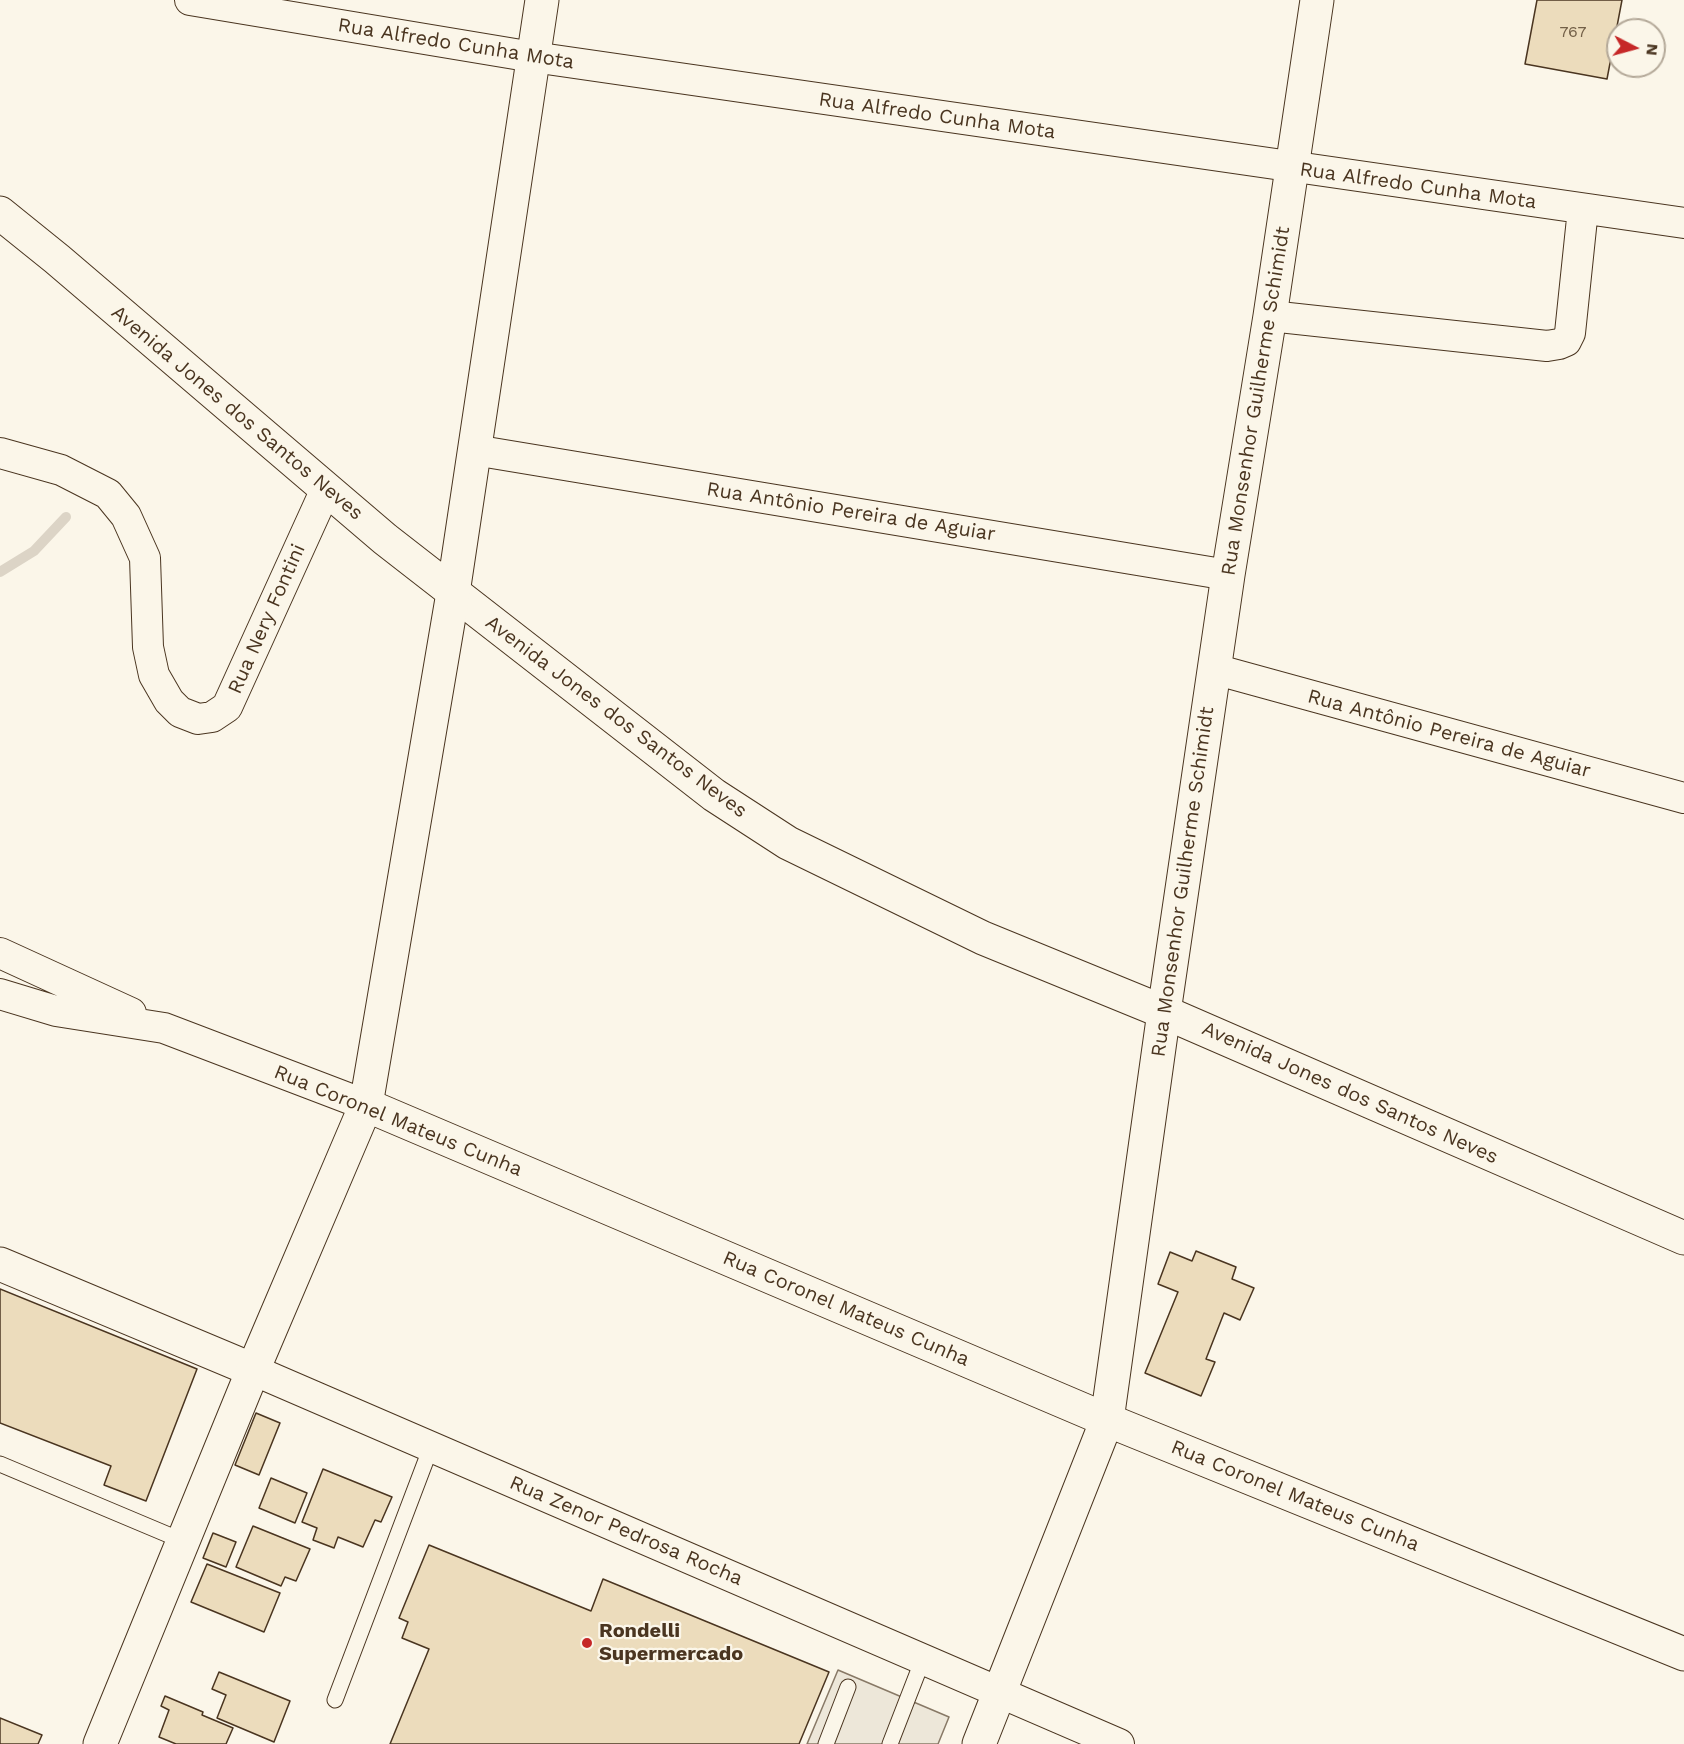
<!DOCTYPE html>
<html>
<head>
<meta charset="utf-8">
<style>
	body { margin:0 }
	#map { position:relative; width:1684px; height:1744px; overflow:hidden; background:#fbf6e9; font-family:"Work Sans",sans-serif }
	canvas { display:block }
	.north { position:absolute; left:1606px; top:18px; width:60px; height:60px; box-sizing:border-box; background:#fbf6e9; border:2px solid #b4a999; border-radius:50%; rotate:96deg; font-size:16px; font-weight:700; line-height:24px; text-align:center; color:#4a3520 }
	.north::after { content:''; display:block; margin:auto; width:21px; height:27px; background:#c62828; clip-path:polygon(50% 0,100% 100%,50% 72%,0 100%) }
</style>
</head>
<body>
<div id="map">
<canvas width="1684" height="1744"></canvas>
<div class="north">N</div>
</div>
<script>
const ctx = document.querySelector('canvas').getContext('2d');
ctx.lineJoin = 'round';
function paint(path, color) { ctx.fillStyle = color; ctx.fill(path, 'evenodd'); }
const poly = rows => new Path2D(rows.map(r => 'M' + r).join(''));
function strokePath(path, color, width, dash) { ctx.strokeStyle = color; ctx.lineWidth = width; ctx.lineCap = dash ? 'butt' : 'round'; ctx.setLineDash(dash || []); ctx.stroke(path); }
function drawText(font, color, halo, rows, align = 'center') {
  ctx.font = font + ' "Work Sans",sans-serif'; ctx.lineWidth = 4.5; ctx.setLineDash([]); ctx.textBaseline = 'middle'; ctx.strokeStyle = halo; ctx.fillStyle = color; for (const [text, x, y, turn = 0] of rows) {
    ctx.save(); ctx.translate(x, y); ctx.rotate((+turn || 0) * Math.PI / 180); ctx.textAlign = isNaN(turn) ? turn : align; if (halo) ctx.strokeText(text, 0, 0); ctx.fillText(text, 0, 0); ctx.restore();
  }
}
const parking = poly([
	[838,1670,949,1717,938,1744,807,1744,838,1670]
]);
paint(parking, '#ede7d9');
strokePath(parking, '#887966', 1.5);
strokePath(poly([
	[0,572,34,551,66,517]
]), '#dcd4c6', 10);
const building = poly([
	[1537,0,1622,0,1607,79,1525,64,1537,0],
	[1196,1251,1236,1267,1232,1279,1254,1288,1240,1320,1224,1313,1206,1359,1215,1362,1201,1396,1145,1373,1178,1292,1158,1284,1170,1252,1192,1261,1196,1251],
	[0,1289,197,1369,146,1501,104,1485,111,1466,0,1423,0,1289],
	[256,1413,280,1423,259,1475,235,1465,256,1413],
	[323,1469,392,1497,381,1522,375,1520,363,1547,338,1537,334,1548,313,1540,317,1528,302,1522,323,1469],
	[271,1478,307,1493,295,1523,259,1508,271,1478],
	[253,1526,310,1549,296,1581,285,1577,281,1586,236,1567,253,1526],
	[213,1533,236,1542,226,1567,203,1558,213,1533],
	[429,1545,591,1611,603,1579,829,1672,799,1744,390,1744,429,1649,402,1638,408,1622,399,1618,429,1545],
	[207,1564,280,1593,264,1632,191,1602,207,1564],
	[219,1672,290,1701,274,1742,217,1718,226,1695,212,1689,219,1672],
	[165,1696,203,1712,202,1715,233,1728,226,1744,176,1744,159,1737,169,1710,161,1706,165,1696],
	[0,1718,42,1735,38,1744,0,1744,0,1718]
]);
paint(building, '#ecdcbc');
strokePath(building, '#4a3520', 1.5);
const service = poly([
	[0,1464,183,1541],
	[335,1700,431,1447],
	[826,1744,848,1687],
	[890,1744,923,1659]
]);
const minor = poly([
	[190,0,533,57,1684,223],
	[1270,316,1547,346,1559,344,1566,341,1570,333,1583,209],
	[474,450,1228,575],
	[0,453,61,470,108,494,126,516,145,558,148,647,154,675,169,701,180,712,198,719,212,717,227,707,326,489],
	[1214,669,1684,798],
	[0,953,131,1013],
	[0,994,56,1011,164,1028,366,1105],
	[253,1370,1119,1744]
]);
const tertiary = poly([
	[0,213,57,259,385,539,714,795,788,843,983,938,1164,1012,1684,1238],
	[366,1105,1107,1420,1684,1654],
	[0,1264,253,1370]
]);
const primary = poly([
	[100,1744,253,1370,366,1105,453,593,542,0],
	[979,1744,1107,1420,1164,1012,1228,575,1270,316,1317,0]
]);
strokePath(service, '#4a3520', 17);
strokePath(minor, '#4a3520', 32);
strokePath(tertiary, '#4a3520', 35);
strokePath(primary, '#4a3520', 35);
strokePath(service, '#fbf6e9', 15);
strokePath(minor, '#fbf6e9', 30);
strokePath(tertiary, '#fbf6e9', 33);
strokePath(primary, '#fbf6e9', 33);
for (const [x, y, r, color] of [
	[587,1643,6,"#c62828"]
]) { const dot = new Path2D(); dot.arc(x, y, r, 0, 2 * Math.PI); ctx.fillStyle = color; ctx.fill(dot); strokePath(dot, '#fbf6e9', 2); }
drawText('16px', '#725f47', null, [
	["767",1573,32]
]);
drawText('20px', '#4a3520', '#fbf6e9', [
	["Rua Alfredo Cunha Mota",456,44,9],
	["Rua Alfredo Cunha Mota",937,116,8],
	["Rua Alfredo Cunha Mota",1418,186,8],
	["Rua Monsenhor Guilherme Schimidt",1256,401,-81],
	["Avenida Jones dos Santos Neves",237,413,40],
	["Rua Antônio Pereira de Aguiar",851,512,9],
	["Rua Nery Fontini",267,619,-66],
	["Avenida Jones dos Santos Neves",616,717,37],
	["Rua Antônio Pereira de Aguiar",1449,734,15],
	["Rua Monsenhor Guilherme Schimidt",1183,882,-82],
	["Avenida Jones dos Santos Neves",1350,1093,24],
	["Rua Coronel Mateus Cunha",398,1121,22],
	["Rua Coronel Mateus Cunha",846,1309,23],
	["Rua Coronel Mateus Cunha",1295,1496,22],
	["Rua Zenor Pedrosa Rocha",626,1531,23]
]);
drawText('bold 20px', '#4a3520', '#fbf6e9', [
	["Rondelli",599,1631],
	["Supermercado",599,1654]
], 'left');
</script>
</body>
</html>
